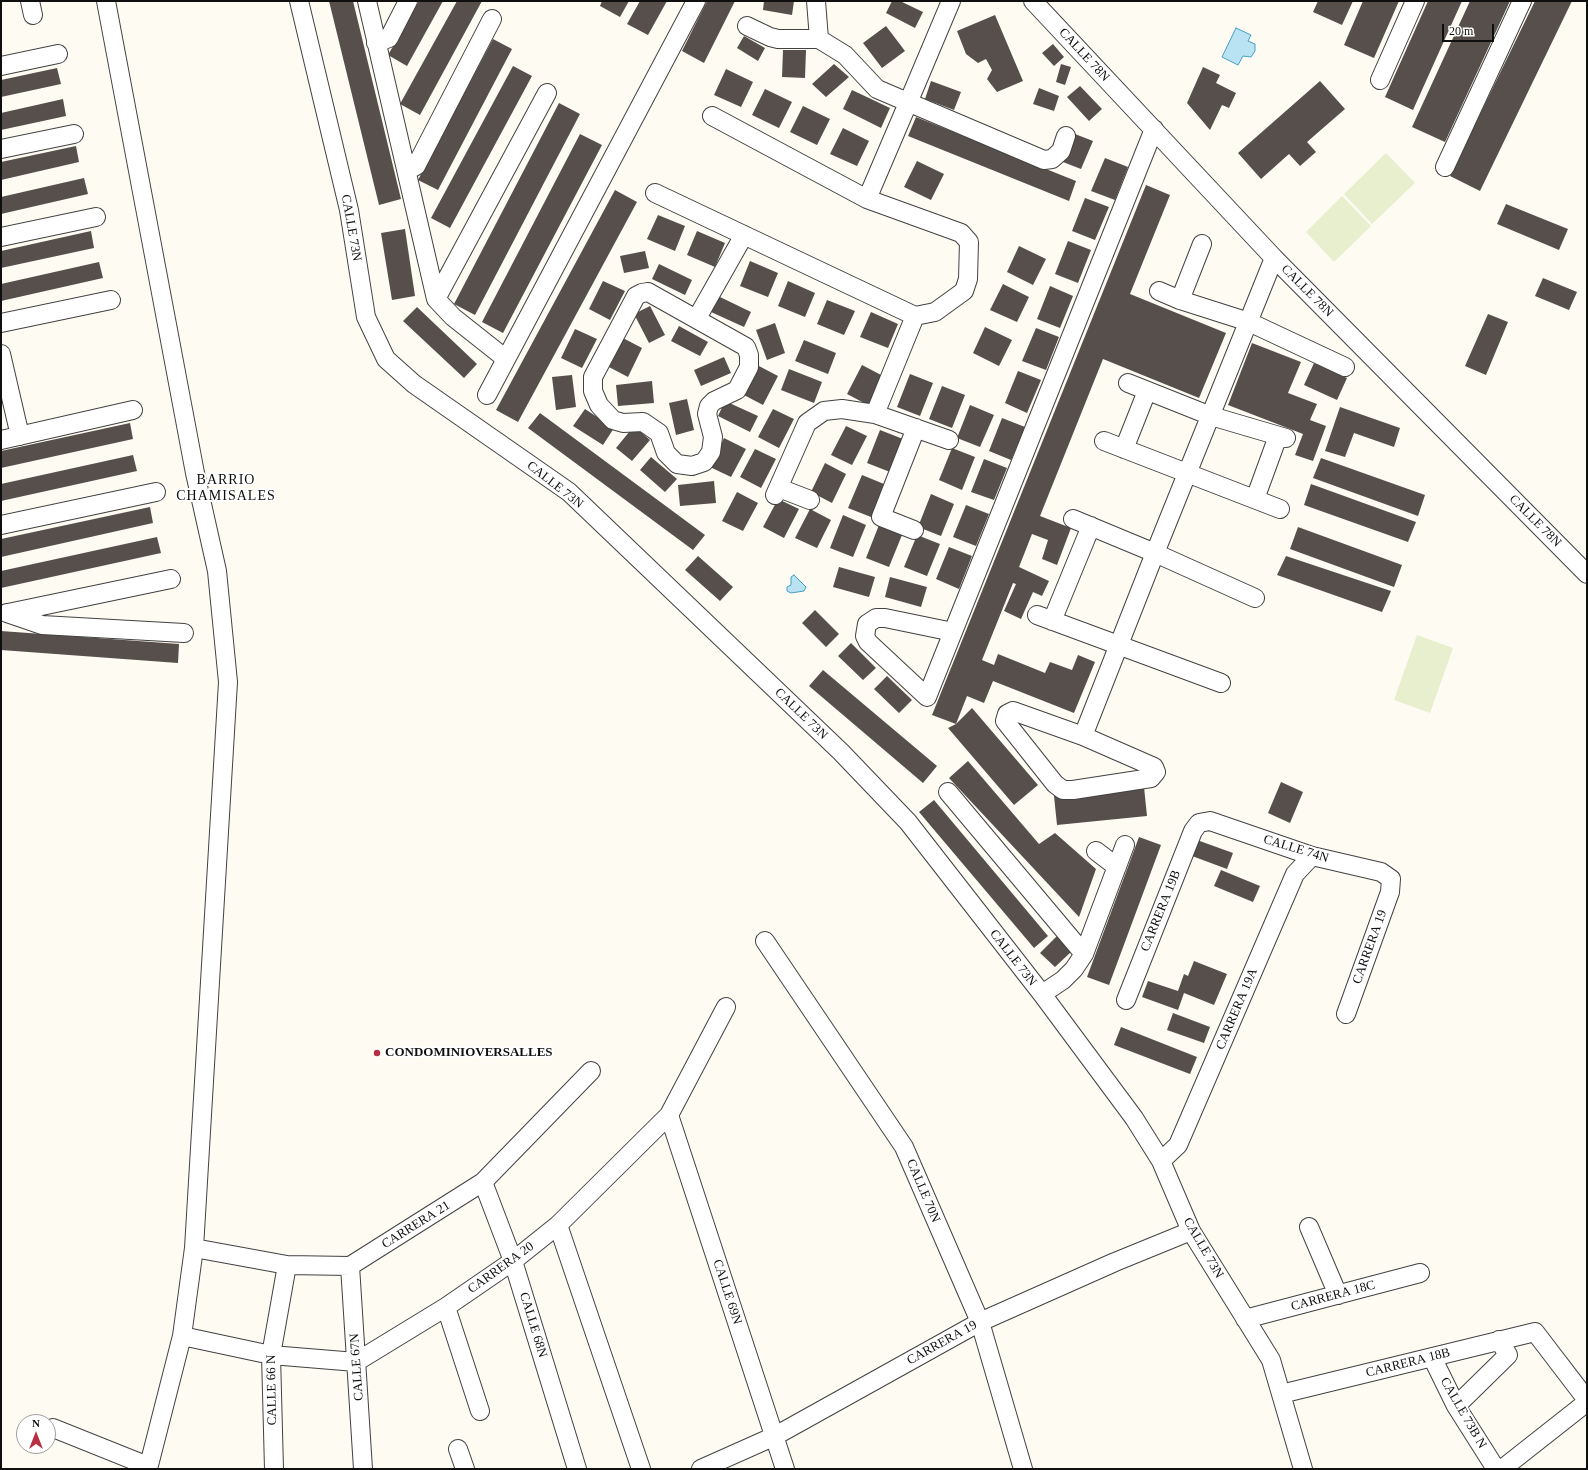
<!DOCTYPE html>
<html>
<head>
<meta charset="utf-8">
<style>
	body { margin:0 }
	#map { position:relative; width:1588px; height:1470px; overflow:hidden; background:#fefbf2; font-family:"Times New Roman",serif }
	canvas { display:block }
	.frame { position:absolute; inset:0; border:2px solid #0f0f0f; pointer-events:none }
	.north { position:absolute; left:16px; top:1414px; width:40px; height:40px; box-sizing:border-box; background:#fff; border:1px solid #9f9f9f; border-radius:50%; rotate:0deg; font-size:11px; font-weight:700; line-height:16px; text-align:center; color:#0f0f0f }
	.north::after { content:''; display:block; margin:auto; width:14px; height:18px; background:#b82e42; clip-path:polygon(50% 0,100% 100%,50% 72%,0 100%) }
	.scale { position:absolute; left:1442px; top:24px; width:52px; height:18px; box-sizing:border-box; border:2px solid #0f0f0f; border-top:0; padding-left:5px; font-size:12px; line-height:14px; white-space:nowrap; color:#0f0f0f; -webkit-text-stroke:3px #fff; paint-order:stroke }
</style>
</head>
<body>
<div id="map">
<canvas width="1588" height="1470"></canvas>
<div class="frame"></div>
<div class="north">N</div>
<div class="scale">20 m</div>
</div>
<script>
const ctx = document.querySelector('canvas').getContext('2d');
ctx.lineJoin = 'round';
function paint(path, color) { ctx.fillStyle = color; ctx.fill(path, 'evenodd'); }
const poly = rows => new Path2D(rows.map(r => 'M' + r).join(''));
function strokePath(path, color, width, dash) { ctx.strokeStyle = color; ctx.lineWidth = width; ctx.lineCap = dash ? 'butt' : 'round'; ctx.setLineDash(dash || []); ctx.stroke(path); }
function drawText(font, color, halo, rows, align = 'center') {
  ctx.font = font + ' "Times New Roman",serif'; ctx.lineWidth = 4; ctx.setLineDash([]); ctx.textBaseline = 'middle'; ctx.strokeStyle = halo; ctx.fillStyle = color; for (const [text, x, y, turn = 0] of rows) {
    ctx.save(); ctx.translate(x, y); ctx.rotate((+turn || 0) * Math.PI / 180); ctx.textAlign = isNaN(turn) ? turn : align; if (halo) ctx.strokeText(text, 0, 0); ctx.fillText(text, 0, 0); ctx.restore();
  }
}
paint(poly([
	[1386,153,1415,183,1372,224,1344,194],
	[1342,196,1371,226,1334,262,1306,232],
	[1417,635,1453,648,1430,713,1394,700]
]), '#e7efce');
const water = poly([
	[1236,28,1251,35,1248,41,1255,44,1255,51,1251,57,1243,56,1238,65,1222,57,1236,28],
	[794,575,806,587,804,591,791,593,787,591,787,587,791,585,791,577,794,575]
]);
paint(water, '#b9e3f3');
strokePath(water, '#449fc6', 1);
paint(poly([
	[329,1,353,1,401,199,379,205],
	[419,1,443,1,407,66,388,55],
	[457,1,482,1,420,115,400,104],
	[602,1,629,1,620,17,600,6],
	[640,1,667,1,648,35,627,24],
	[707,1,735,1,704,63,682,51],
	[764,1,794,1,792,15,763,10],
	[892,1,900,1,923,12,915,28,886,13],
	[1318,1,1353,1,1342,25,1313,12],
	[1363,1,1399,1,1374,58,1344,45],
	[1428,1,1462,1,1413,110,1385,97],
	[1470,1,1510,1,1445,142,1412,127],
	[1535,1,1572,1,1480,191,1450,176],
	[995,15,1023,81,997,92,987,79,992,70,986,59,978,63,966,54,957,31],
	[886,26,905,51,882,68,863,43],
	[744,36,765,48,758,61,737,48],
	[493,39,512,49,438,190,418,180],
	[1053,44,1064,57,1054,66,1042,53],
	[783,50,806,50,805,78,782,77],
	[834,64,849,77,826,97,812,84],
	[1061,64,1071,67,1065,85,1056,82],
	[513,66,532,76,450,228,431,218],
	[1203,67,1220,75,1216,83,1236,93,1229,108,1222,105,1210,130,1187,103],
	[57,68,61,84,1,97,1,80],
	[726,69,753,82,741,107,714,95],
	[931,81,961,92,954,110,925,99],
	[1320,81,1345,109,1307,142,1316,152,1300,166,1289,154,1261,179,1238,153],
	[1080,86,1102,109,1089,121,1067,97],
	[1039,88,1059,96,1054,111,1033,104],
	[765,89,792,102,779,128,752,115],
	[852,90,890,108,881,128,843,109],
	[63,99,66,116,1,130,1,113],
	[559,103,580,114,475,315,454,304],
	[803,106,830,119,817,145,790,132],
	[916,117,1076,181,1069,201,908,136],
	[843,128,869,141,857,166,830,154],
	[580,134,602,145,503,333,482,322],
	[1075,134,1093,141,1081,169,1063,162],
	[76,146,79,162,1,180,1,162],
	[1105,158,1128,167,1115,200,1091,191],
	[917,161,944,174,931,200,904,187],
	[84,178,88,194,1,214,1,197],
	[1146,185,1170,195,1130,294,1226,333,1199,398,1103,359,1040,516,1071,528,1057,565,1042,559,1048,540,1032,534,1019,567,1049,581,1042,596,1033,592,1021,619,1004,611,1016,584,1013,583,982,660,994,665,998,654,1045,673,1050,662,1072,670,1078,655,1095,662,1074,713,993,681,984,703,967,696,956,724,932,715],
	[615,190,637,202,518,422,496,410],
	[1085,198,1109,207,1095,240,1072,231],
	[1506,204,1568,229,1559,250,1497,224],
	[658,215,685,226,675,251,647,239],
	[405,229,415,296,392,300,381,233],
	[91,231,94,248,1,268,1,251],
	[697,231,725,243,715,267,687,255],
	[1068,241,1091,250,1078,283,1055,274],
	[1019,246,1046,259,1033,285,1007,272],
	[645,251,649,268,624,273,620,256],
	[750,261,778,273,768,297,740,286],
	[99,262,103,278,1,301,1,284],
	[659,264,692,280,685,295,652,279],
	[1543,278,1577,292,1569,310,1535,296],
	[603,281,625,291,610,320,589,309],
	[788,281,815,293,805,317,778,306],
	[1003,284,1029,297,1017,322,990,310],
	[1050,286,1073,296,1060,328,1037,319],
	[718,296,751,312,744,327,711,312],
	[827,300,855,311,844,335,817,324],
	[650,306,665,335,649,343,634,314],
	[417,307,477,364,464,378,403,321],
	[871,312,898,324,888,348,860,337],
	[1488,314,1508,322,1486,375,1465,366],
	[775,323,785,353,767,360,756,330],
	[679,326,708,342,700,356,671,341],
	[985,327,1012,340,999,366,973,353],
	[1036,328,1059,337,1046,370,1022,361],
	[575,329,597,339,582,368,561,358],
	[621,337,642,348,628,377,607,366],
	[804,340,836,353,828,374,795,361],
	[1252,343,1301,362,1288,393,1317,404,1310,420,1326,426,1313,461,1295,455,1303,434,1228,405],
	[724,357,731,373,701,386,694,370],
	[1314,363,1347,378,1337,400,1304,385],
	[757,365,778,376,763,405,742,394],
	[862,365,883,376,868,405,847,394],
	[789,369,822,382,814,403,781,390],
	[1018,371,1041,380,1027,413,1005,403],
	[910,374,933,383,920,416,897,407],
	[572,375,576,407,556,410,552,377],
	[652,381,654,403,618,406,616,385],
	[942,386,965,395,952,428,929,419],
	[687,399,694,430,676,435,669,403],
	[725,401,758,416,750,432,718,416],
	[970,405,994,415,980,447,957,438],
	[1340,407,1400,428,1394,447,1354,433,1345,457,1325,451],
	[585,409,614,428,603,445,573,426],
	[773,409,794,419,779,448,758,437],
	[540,413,705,535,693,550,528,428],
	[1002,418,1025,427,1011,460,989,451],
	[130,423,133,439,1,468,1,451],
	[634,426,650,440,632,461,616,448],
	[846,426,867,436,852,465,831,455],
	[880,430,903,439,890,472,867,463],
	[724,438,746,449,731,477,710,467],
	[952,448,975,457,962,490,939,480],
	[755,449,776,459,761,488,740,477],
	[133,455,137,471,1,501,1,484],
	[651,457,677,479,665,492,640,470],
	[1321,458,1425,495,1418,516,1313,478],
	[984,459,1007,468,994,500,971,492],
	[825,463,846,474,832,503,811,492],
	[862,475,884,484,871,517,848,508],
	[714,481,716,503,680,506,678,485],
	[1311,484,1416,522,1408,542,1304,505],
	[737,492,758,503,743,531,722,521],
	[931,494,954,504,941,536,918,527],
	[778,499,799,509,784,538,763,527],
	[966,505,989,514,976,546,953,537],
	[150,507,153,523,1,557,1,539],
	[810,509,831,520,817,548,795,538],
	[843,515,866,525,853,557,830,548],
	[879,525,902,535,889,567,866,558],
	[1298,527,1402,565,1394,587,1290,549],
	[917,535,940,544,927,576,904,567],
	[157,537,161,553,1,588,1,571],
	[949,547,972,556,959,589,936,579],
	[698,556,733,587,720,601,685,570],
	[1286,556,1391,591,1382,612,1277,575],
	[839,567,875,577,869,597,833,587],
	[890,577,927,587,921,607,885,597],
	[815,610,839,634,826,647,802,623],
	[1,631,179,644,178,663,1,650],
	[851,643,876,668,863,680,838,656],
	[823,670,937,766,923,783,809,686],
	[887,676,912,700,899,713,874,689],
	[972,708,1038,785,1014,805,948,728,956,724],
	[968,761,1039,844,1055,833,1096,869,1079,917,949,778],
	[1281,782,1303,792,1290,823,1268,813],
	[1144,787,1147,816,1057,825,1054,796],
	[934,800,1048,936,1034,948,919,812],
	[1139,837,1161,845,1109,985,1087,977],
	[1197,840,1233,853,1227,869,1192,856],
	[1221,870,1260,886,1253,902,1214,886],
	[1057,936,1072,951,1055,967,1040,953],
	[1194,961,1227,974,1214,1005,1184,993,1178,1010,1142,997,1148,981,1178,991,1184,974,1188,976],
	[1173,1013,1210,1027,1204,1043,1167,1030],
	[1121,1027,1197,1057,1190,1074,1114,1045]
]), '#574f4c');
const street = poly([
	[30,1,33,15],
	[106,1,195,473,217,571,228,682,194,1248,182,1336,148,1469],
	[299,1,349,210,366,317,386,359,414,384,569,492,841,752,908,822,1042,994,1134,1118,1161,1161,1191,1231,1271,1360,1303,1469],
	[367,1,436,299,453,317,506,359],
	[816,1,819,39],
	[1033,1,1274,258,1587,574],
	[747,26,770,37,778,39,819,39,845,55,877,89,1044,160,1052,159,1061,151,1066,136],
	[376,43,389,38,408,1],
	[1,66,58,54],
	[1380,80,1415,1],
	[1,149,74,134],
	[1445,167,1522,1],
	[407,171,416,166,492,19],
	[655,193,915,316,935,312,964,291,968,279,969,242,961,233,867,199,712,116],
	[867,199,908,103,951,1],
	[1,237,96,217],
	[1159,291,1180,300,1249,322,1345,367],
	[648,292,746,347,749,355,749,367,737,390,714,401,709,406,707,414,713,437,711,452,704,462,692,466,677,464,666,453,659,433,643,422,623,423,613,420,599,405,593,391,593,377,636,296,642,293,648,292],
	[436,299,547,93],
	[1180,300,1202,244],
	[697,318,744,235],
	[1,323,111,300],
	[1,354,20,436],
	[1128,383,1211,416,1286,438],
	[487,395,696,1],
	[875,414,915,316],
	[1,440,133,410],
	[1104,441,1280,509],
	[1124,449,1147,391],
	[779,488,810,500],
	[775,495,807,423,824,411,842,409,875,414,949,440],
	[1255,499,1278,436],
	[1073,519,1155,553,1255,598],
	[1,525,156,492],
	[914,530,881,517,916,428],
	[7,613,42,625,184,633],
	[8,613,171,579],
	[1037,615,1221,683],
	[1052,621,1091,526],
	[953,632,885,618,876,618,867,624,865,636,868,642,927,697,1154,129],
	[1013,711,1083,736,1154,767,1156,772,1151,778,1073,790,1063,790,1055,784,1005,721,1007,714,1013,711],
	[1083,736,1155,553,1274,258],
	[948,792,1084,954],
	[1096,851,1117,867],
	[765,941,904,1147,980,1322,1023,1469],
	[1042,994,1063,980,1074,969,1084,954,1125,845],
	[1126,1000,1193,831,1199,823,1210,821,1312,856,1381,872,1391,879,1390,892,1346,1014],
	[669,1115,785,1469],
	[1161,1161,1178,1145,1295,874,1312,856],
	[483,1182,513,1261,577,1469],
	[558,1225,641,1469],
	[1309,1227,1338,1295],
	[194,1248,287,1265,350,1266,483,1182,591,1071],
	[350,1266,363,1469],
	[446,1307,480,1411],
	[1245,1319,1420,1273],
	[182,1336,271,1355,356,1362,446,1307,513,1261,558,1225,669,1115,726,1007],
	[1432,1357,1456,1406,1496,1469],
	[1281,1394,1535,1332,1587,1400],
	[1456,1406,1508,1355,1499,1340],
	[53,1428,148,1466],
	[458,1449,465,1469],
	[274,1469,271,1355,287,1265],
	[701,1469,775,1436,980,1322,1115,1262,1191,1231],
	[1502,1469,1587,1402]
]);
strokePath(street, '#424242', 20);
strokePath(street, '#fff', 18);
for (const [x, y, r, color] of [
	[377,1053,4,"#b82e42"]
]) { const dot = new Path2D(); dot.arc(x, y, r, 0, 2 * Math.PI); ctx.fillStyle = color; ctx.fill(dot); strokePath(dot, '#fff', 1.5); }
drawText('13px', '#0f0f0f', '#fff', [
	["CALLE 78N",1084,55,47],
	["CALLE 73N",351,228,80],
	["CALLE 78N",1307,291,45],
	["CALLE 73N",555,485,38],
	["CALLE 78N",1535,521,45],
	["CALLE 73N",801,714,44],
	["CALLE 74N",1296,849,17],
	["CARRERA 19B",1161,911,-68],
	["CARRERA 19",1370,947,-70],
	["CALLE 73N",1013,958,52],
	["CARRERA 19A",1237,1009,-67],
	["CALLE 70N",923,1191,67],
	["CARRERA 21",416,1225,-32],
	["CALLE 73N",1203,1248,60],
	["CARRERA 20",501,1268,-36],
	["CALLE 69N",727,1292,72],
	["CARRERA 18C",1333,1296,-15],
	["CALLE 68N",533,1325,73],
	["CARRERA 19",942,1343,-29],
	["CARRERA 18B",1408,1363,-14],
	["CALLE 67N",357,1367,-94],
	["CALLE 66 N",272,1390,-91],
	["CALLE 73B N",1463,1413,60]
]);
drawText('bold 13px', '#0f0f0f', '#fff', [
	["CONDOMINIOVERSALLES",385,1053]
], 'left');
ctx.letterSpacing = '1px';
drawText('14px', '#0f0f0f', '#fff', [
	["BARRIO",226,480],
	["CHAMISALES",226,496]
]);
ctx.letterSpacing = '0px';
</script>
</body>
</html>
